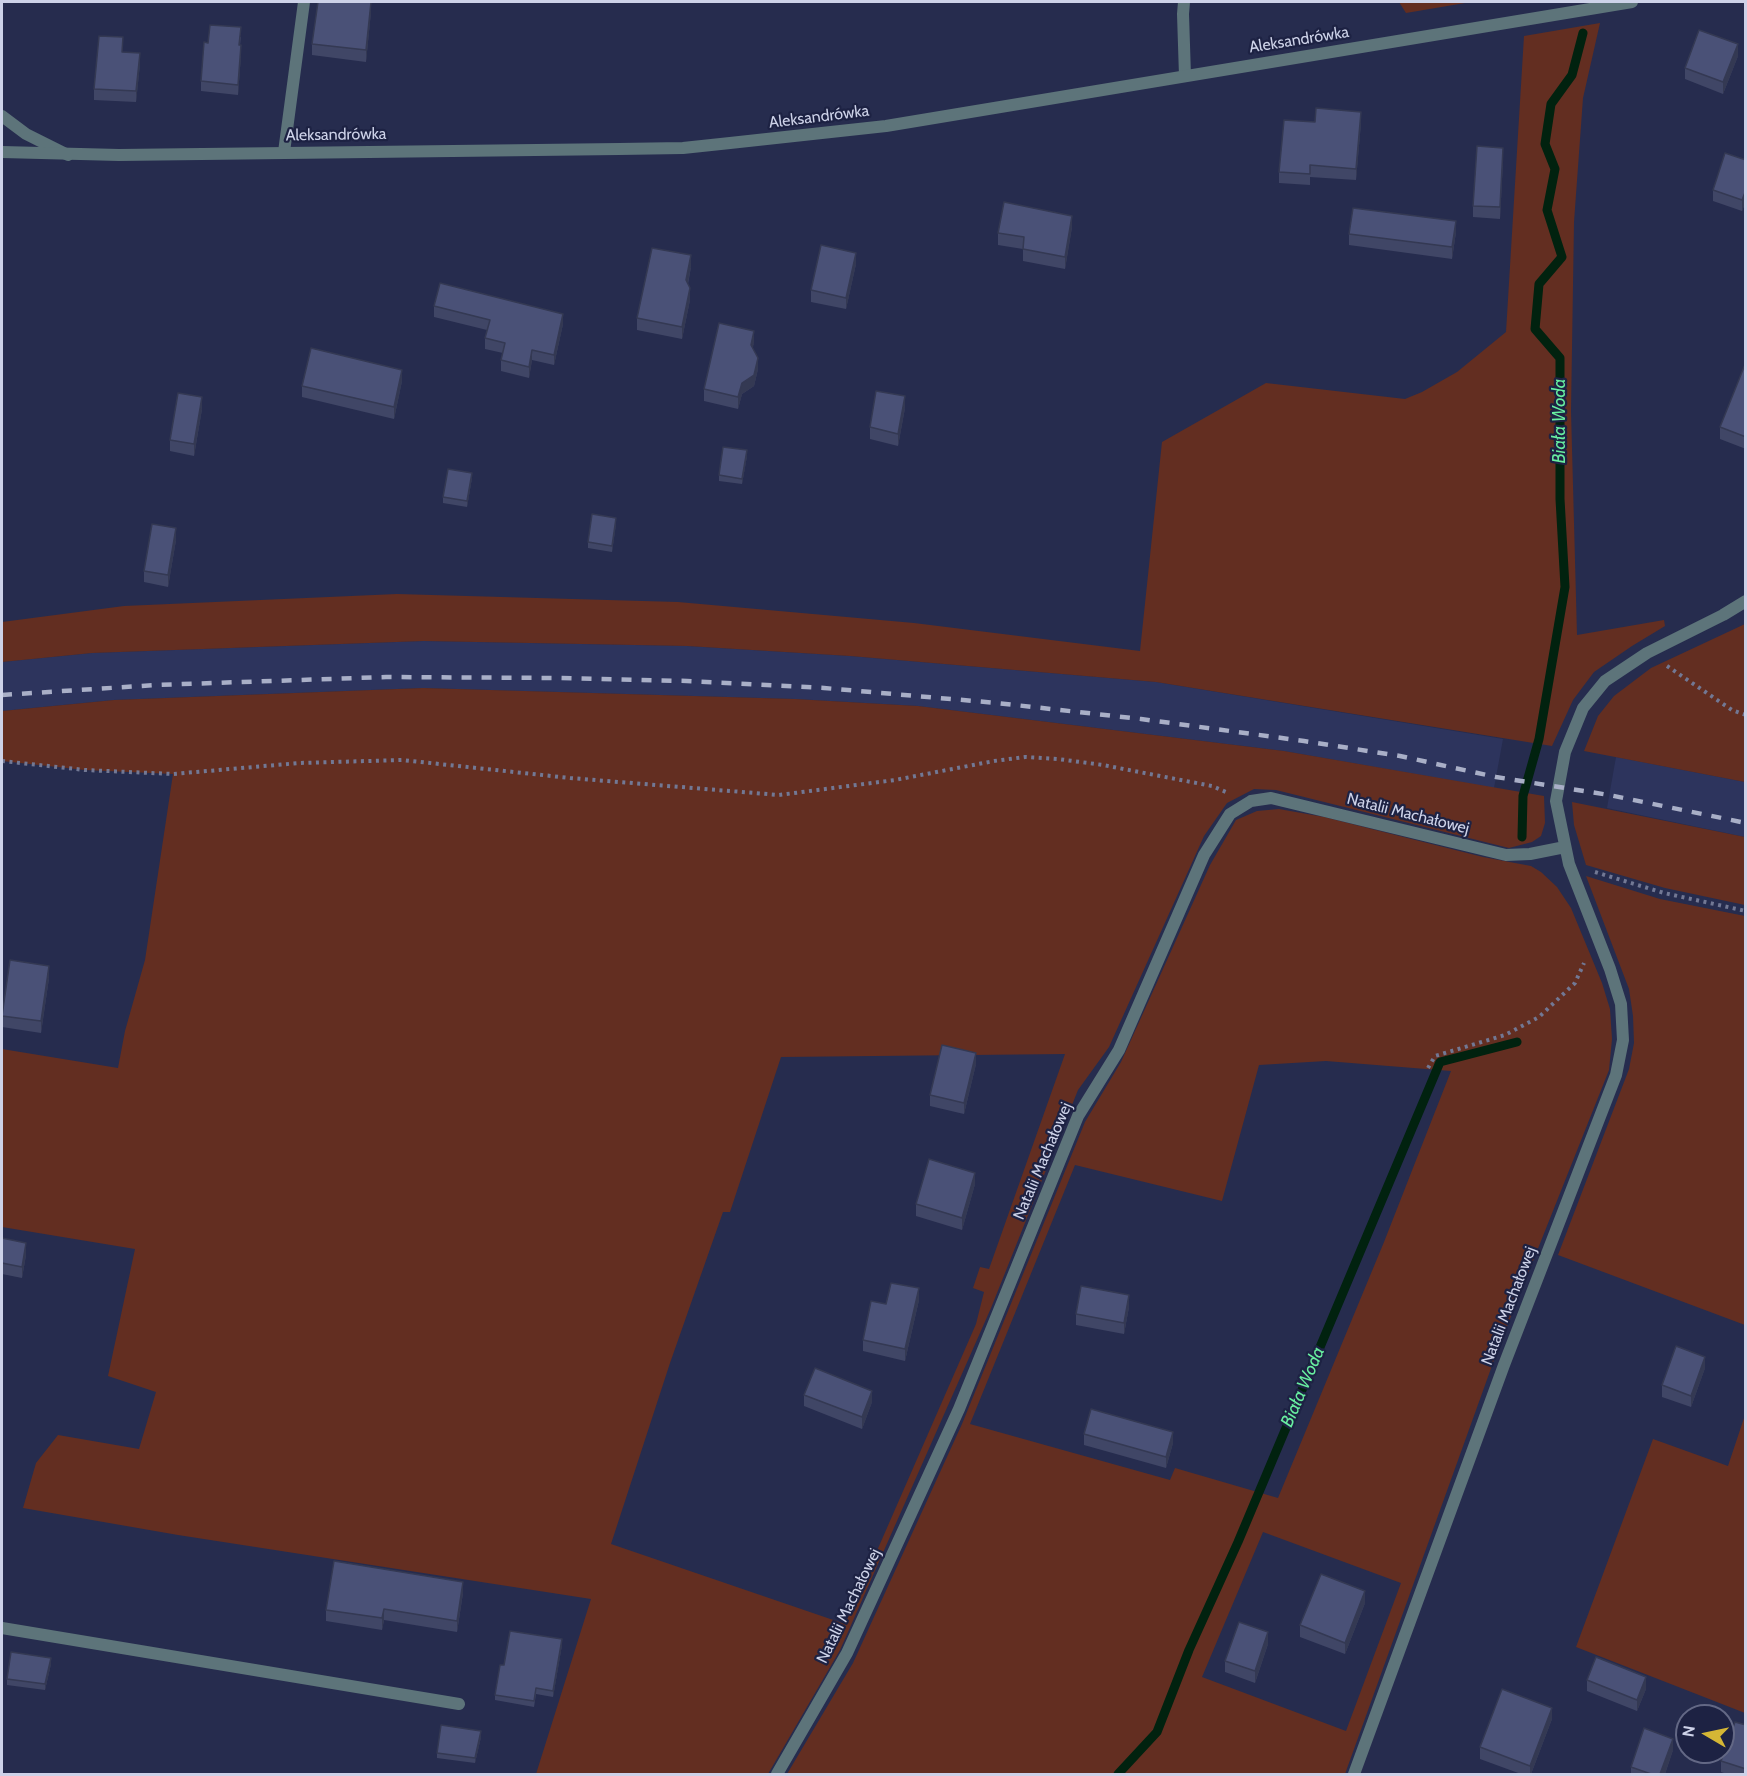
<!DOCTYPE html>
<html>
<head>
<meta charset="utf-8">
<style>
	body { margin:0 }
	#map { position:relative; width:1747px; height:1776px; overflow:hidden; background:#262c4e; font-family:Cabin,sans-serif }
	canvas { display:block }
	.frame { position:absolute; inset:0; border:3px solid #cdd2e8; pointer-events:none }
	.north { position:absolute; left:1675px; top:1704px; width:60px; height:60px; box-sizing:border-box; background:#1d2243; border:2px solid #636885; border-radius:50%; rotate:279deg; font-size:16px; font-weight:700; line-height:24px; text-align:center; color:#cdd2e8 }
	.north::after { content:''; display:block; margin:auto; width:21px; height:27px; background:#d4b635; clip-path:polygon(50% 0,100% 100%,50% 72%,0 100%) }
</style>
</head>
<body>
<div id="map">
<canvas width="1747" height="1776"></canvas>
<div class="frame"></div>
<div class="north">N</div>
</div>
<script>
const ctx = document.querySelector('canvas').getContext('2d');
ctx.lineJoin = 'round';
function paint(path, color) { ctx.fillStyle = color; ctx.fill(path, 'evenodd'); }
const poly = rows => new Path2D(rows.map(r => 'M' + r).join(''));
function strokePath(path, color, width, dash) { ctx.strokeStyle = color; ctx.lineWidth = width; ctx.lineCap = dash ? 'butt' : 'round'; ctx.setLineDash(dash || []); ctx.stroke(path); }
function drawText(font, color, halo, rows, align = 'center') {
  ctx.font = font + ' Cabin,sans-serif'; ctx.lineWidth = 4.5; ctx.setLineDash([]); ctx.textBaseline = 'middle'; ctx.strokeStyle = halo; ctx.fillStyle = color; for (const [text, x, y, turn = 0] of rows) {
    ctx.save(); ctx.translate(x, y); ctx.rotate((+turn || 0) * Math.PI / 180); ctx.textAlign = isNaN(turn) ? turn : align; if (halo) ctx.strokeText(text, 0, 0); ctx.fillText(text, 0, 0); ctx.restore();
  }
}
paint(poly([
	[424,641,687,646,850,656,1156,682,1503,739,1494,788,1284,751,918,706,795,699,423,688,114,700,2,711,2,662,92,653],
	[1616,757,1745,782,1745,837,1607,808]
]), '#2d345d');
paint(poly([
	[1399,2,1471,2,1406,13],
	[1600,23,1583,98,1574,222,1571,411,1577,635,1664,620,1665,626,1632,646,1594,672,1573,700,1552,746,1156,682,850,656,687,646,424,641,92,653,2,662,2,622,124,606,397,594,678,602,914,623,1140,651,1162,442,1266,383,1405,399,1422,392,1457,372,1506,332,1524,36],
	[1745,624,1745,782,1584,751,1598,716,1614,696,1651,668],
	[423,688,795,699,918,706,1284,751,1544,796,1545,823,1541,836,1532,842,1509,848,1276,790,1254,789,1227,803,1204,836,1109,1047,1078,1090,991,1308,840,1650,768,1774,536,1774,591,1599,178,1535,23,1508,36,1463,58,1435,139,1449,156,1392,108,1376,135,1249,2,1227,2,1049,118,1068,125,1031,145,960,173,774,85,770,2,761,2,711,114,700],
	[1065,1054,989,1269,980,1267,973,1288,984,1292,976,1324,845,1624,611,1544,670,1363,723,1212,730,1212,781,1057],
	[1572,802,1745,837,1745,905,1665,888,1586,865,1574,825],
	[1279,809,1324,817,1483,857,1531,866,1541,872,1557,887,1571,908,1602,983,1610,1009,1612,1039,1609,1070,1498,1349,1345,1774,787,1774,853,1663,962,1424,1085,1122,1121,1062,1210,865,1236,820,1257,811],
	[1326,1061,1451,1071,1384,1242,1278,1498,1175,1468,1170,1480,970,1424,1075,1165,1222,1201,1259,1065],
	[1263,1532,1401,1583,1346,1731,1202,1677],
	[1586,876,1660,899,1745,916,1745,1325,1558,1255,1629,1069,1634,1043,1633,1016,1629,989],
	[1745,1415,1745,1713,1576,1647,1653,1439,1728,1466]
]), '#632e21');
strokePath(poly([
	[1522,837,1523,796,1539,739,1565,587,1560,499,1560,358,1535,329,1539,284,1562,257,1547,210,1555,169,1545,144,1551,104,1572,75,1583,33],
	[1118,1774,1157,1732,1189,1650,1238,1542,1440,1062,1517,1042]
]), '#01220f', 9);
strokePath(poly([
	[1667,666,1732,710,1746,715],
	[2,761,85,770,173,774,299,763,402,760,570,778,779,795,895,780,994,761,1025,757,1058,759,1103,765,1212,786,1226,792],
	[1595,872,1664,893,1746,911],
	[1428,1068,1435,1056,1505,1035,1539,1017,1575,983,1584,963]
]), '#727894', 4, [3, 4.5]);
strokePath(poly([
	[1184,2,1183,14,1185,76],
	[2,116,26,134,68,155],
	[284,152,304,2],
	[2,1628,459,1704]
]), '#5d747a', 12);
strokePath(poly([
	[2,152,119,155,619,149,683,148,730,143,886,126,1632,2],
	[777,1774,847,1653,959,1409,1078,1116,1119,1050,1204,855,1230,814,1251,801,1271,798,1506,855,1530,854,1565,847],
	[1354,1774,1504,1365,1616,1075,1623,1040,1621,1004,1610,969,1569,864,1556,801,1565,752,1583,708,1605,681,1647,653,1723,615,1746,601]
]), '#5d747a', 12);
strokePath(poly([
	[2,695,156,685,386,677,560,678,687,681,824,688,997,703,1141,719,1304,741,1400,756,1496,777,1609,795,1746,823]
]), '#a9afc7', 4.5, [10, 10]);
paint(poly([
	[371,12,366,62,312,55,312,44],
	[241,37,240,45,241,55,238,95,201,91,201,81,208,43],
	[123,52,140,64,136,102,94,100,94,89],
	[1738,56,1723,94,1685,79,1685,68],
	[1315,122,1361,123,1356,180,1310,177,1310,185,1279,183,1279,172],
	[1503,159,1500,219,1473,217,1473,206],
	[1746,160,1746,201,1742,211,1713,201,1713,190],
	[1072,227,1065,269,1023,261,1023,249,998,245,998,233],
	[1456,232,1452,259,1349,245,1349,234],
	[856,264,846,309,811,302,811,290],
	[691,267,688,284,690,300,682,339,637,330,637,318],
	[434,306,563,324,554,365,532,360,529,378,501,371,501,360,503,353,485,349,485,338,487,330,434,317],
	[754,343,752,348,758,369,754,386,742,394,738,409,704,401,704,389],
	[1746,362,1746,449,1720,439,1720,427],
	[402,381,394,419,302,397,302,386],
	[905,408,898,446,870,439,870,427],
	[202,409,194,456,170,451,170,440],
	[747,456,742,484,719,481,719,475],
	[472,478,467,507,443,503,443,497],
	[616,524,612,552,588,548,588,542],
	[176,540,168,587,144,582,144,571],
	[49,978,41,1033,2,1027,2,1016],
	[976,1064,964,1114,930,1106,930,1095],
	[975,1184,962,1230,916,1216,916,1204],
	[2,1238,26,1255,22,1278,2,1274],
	[919,1300,905,1361,863,1351,863,1340,886,1304],
	[1129,1307,1124,1334,1076,1325,1076,1314],
	[1705,1368,1691,1407,1662,1397,1662,1385],
	[804,1395,872,1402,862,1429,804,1406],
	[1084,1434,1173,1443,1166,1468,1084,1445],
	[463,1593,457,1632,384,1620,382,1630,326,1621,326,1610],
	[1365,1603,1345,1654,1300,1637,1300,1625],
	[1268,1644,1255,1683,1225,1672,1225,1661],
	[562,1645,553,1697,536,1694,534,1707,495,1700,495,1695,504,1665],
	[51,1664,45,1690,7,1685,7,1679],
	[1587,1680,1646,1689,1637,1711,1587,1691],
	[1552,1719,1531,1774,1521,1774,1480,1759,1480,1747],
	[1746,1725,1746,1774,1727,1774,1721,1772,1721,1761],
	[481,1737,475,1763,437,1758,437,1753],
	[1673,1750,1665,1774,1631,1774,1631,1767]
]), '#404666');
paint(poly([
	[371,2,371,12,366,62,366,50],
	[1738,44,1738,56,1723,94,1723,82],
	[241,45,241,55,238,95,238,85],
	[140,53,140,64,136,102,136,91],
	[1361,112,1361,123,1356,180,1356,169],
	[1503,148,1503,159,1500,219,1500,207],
	[1746,190,1746,201,1742,211,1742,200],
	[1072,216,1072,227,1065,269,1065,257],
	[1456,221,1456,232,1452,259,1452,247],
	[856,253,856,264,846,309,846,298],
	[691,255,691,267,686,292,686,280],
	[690,288,690,300,682,339,682,327],
	[563,314,563,324,554,365,554,355],
	[754,331,754,343,751,356,751,345],
	[532,350,532,360,529,378,529,367],
	[758,358,758,369,754,386,742,394,738,409,738,397,742,383],
	[402,370,402,381,394,419,394,407],
	[905,396,905,408,898,446,898,434],
	[202,397,202,409,194,456,194,444],
	[747,450,747,456,742,484,742,479],
	[472,473,472,478,467,507,467,501],
	[616,518,616,524,612,552,612,546],
	[176,528,176,540,168,587,168,575],
	[49,966,49,978,41,1033,41,1021],
	[976,1053,976,1064,964,1114,964,1103],
	[975,1173,975,1184,962,1230,962,1218],
	[26,1243,26,1255,22,1278,22,1267],
	[919,1288,919,1300,905,1361,905,1349],
	[1129,1295,1129,1307,1124,1334,1124,1323],
	[1705,1357,1705,1368,1691,1407,1691,1396],
	[872,1391,872,1402,862,1429,862,1417],
	[1173,1432,1173,1443,1166,1468,1166,1457],
	[463,1582,463,1593,457,1632,457,1621],
	[1365,1591,1365,1603,1345,1654,1345,1643],
	[384,1609,384,1620,382,1630,382,1618],
	[1268,1632,1268,1644,1255,1683,1255,1671],
	[562,1639,562,1645,553,1697,553,1691],
	[51,1658,51,1664,45,1690,45,1684],
	[1646,1677,1646,1689,1637,1711,1637,1700],
	[1552,1708,1552,1719,1531,1774,1530,1774,1530,1766],
	[481,1731,481,1737,475,1763,475,1758],
	[1673,1739,1673,1750,1665,1774,1660,1774]
]), '#343953');
const building = poly([
	[318,2,371,2,366,50,312,44,318,2],
	[210,25,241,27,239,45,241,45,238,85,201,81,204,42,208,43,210,25],
	[1699,30,1738,44,1723,82,1685,68,1699,30],
	[99,36,123,37,122,52,140,53,136,91,94,89,99,36],
	[1316,108,1361,112,1356,169,1310,165,1310,174,1279,172,1284,120,1315,122,1316,108],
	[1477,146,1503,148,1500,207,1473,206,1477,146],
	[1725,153,1746,160,1746,190,1742,200,1713,190,1725,153],
	[1004,202,1072,216,1065,257,1023,249,1024,237,998,233,1004,202],
	[1353,208,1456,221,1452,247,1349,234,1353,208],
	[821,245,856,253,846,298,811,290,821,245],
	[652,248,691,255,686,280,690,288,682,327,637,318,652,248],
	[440,283,563,314,554,355,532,350,529,367,501,360,505,343,485,338,490,320,434,306,440,283],
	[719,323,754,331,751,345,758,358,754,375,742,383,738,397,704,389,719,323],
	[311,348,402,370,394,407,302,386,311,348],
	[1746,362,1746,437,1720,427,1746,362],
	[876,391,905,396,898,434,870,427,876,391],
	[178,393,202,397,194,444,170,440,178,393],
	[723,447,747,450,742,479,719,475,723,447],
	[448,469,472,473,467,501,443,497,448,469],
	[592,514,616,518,612,546,588,542,592,514],
	[152,524,176,528,168,575,144,571,152,524],
	[10,960,49,966,41,1021,2,1016,10,960],
	[942,1045,976,1053,964,1103,930,1095,942,1045],
	[929,1159,975,1173,962,1218,916,1204,929,1159],
	[2,1238,26,1243,22,1267,2,1263,2,1238],
	[891,1283,919,1288,905,1349,863,1340,871,1301,886,1304,891,1283],
	[1081,1286,1129,1295,1124,1323,1076,1314,1081,1286],
	[1676,1346,1705,1357,1691,1396,1662,1385,1676,1346],
	[815,1368,872,1391,862,1417,804,1395,815,1368],
	[1091,1409,1173,1432,1166,1457,1084,1434,1091,1409],
	[334,1561,463,1582,457,1621,384,1609,382,1618,326,1610,334,1561],
	[1321,1574,1365,1591,1345,1643,1300,1625,1321,1574],
	[1239,1622,1268,1632,1255,1671,1225,1661,1239,1622],
	[510,1631,562,1639,553,1691,536,1688,534,1701,495,1695,500,1665,504,1665,510,1631],
	[11,1652,51,1658,45,1684,7,1679,11,1652],
	[1596,1657,1646,1677,1637,1700,1587,1680,1596,1657],
	[1502,1689,1552,1708,1530,1766,1480,1747,1502,1689],
	[1735,1722,1746,1725,1746,1769,1721,1761,1735,1722],
	[441,1725,481,1731,475,1758,437,1753,441,1725],
	[1644,1728,1673,1739,1660,1774,1651,1774,1631,1767,1644,1728]
]);
paint(building, '#4a5177');
strokePath(building, '#343953', 1.5);
drawText('16px', '#cdd2e8', '#1d2243', [
	["Aleksandrówka",1299,40,-9],
	["Aleksandrówka",819,117,-7],
	["Aleksandrówka",336,135,-1],
	["Natalii Machałowej",1408,814,14],
	["Natalii Machałowej",1043,1161,-67],
	["Natalii Machałowej",1509,1306,-69],
	["Natalii Machałowej",849,1606,-64]
]);
drawText('italic 18px', '#68eea0', '#1d2243', [
	["Biała Woda",1560,421,-90],
	["Biała Woda",1303,1387,-67]
]);
</script>
</body>
</html>
